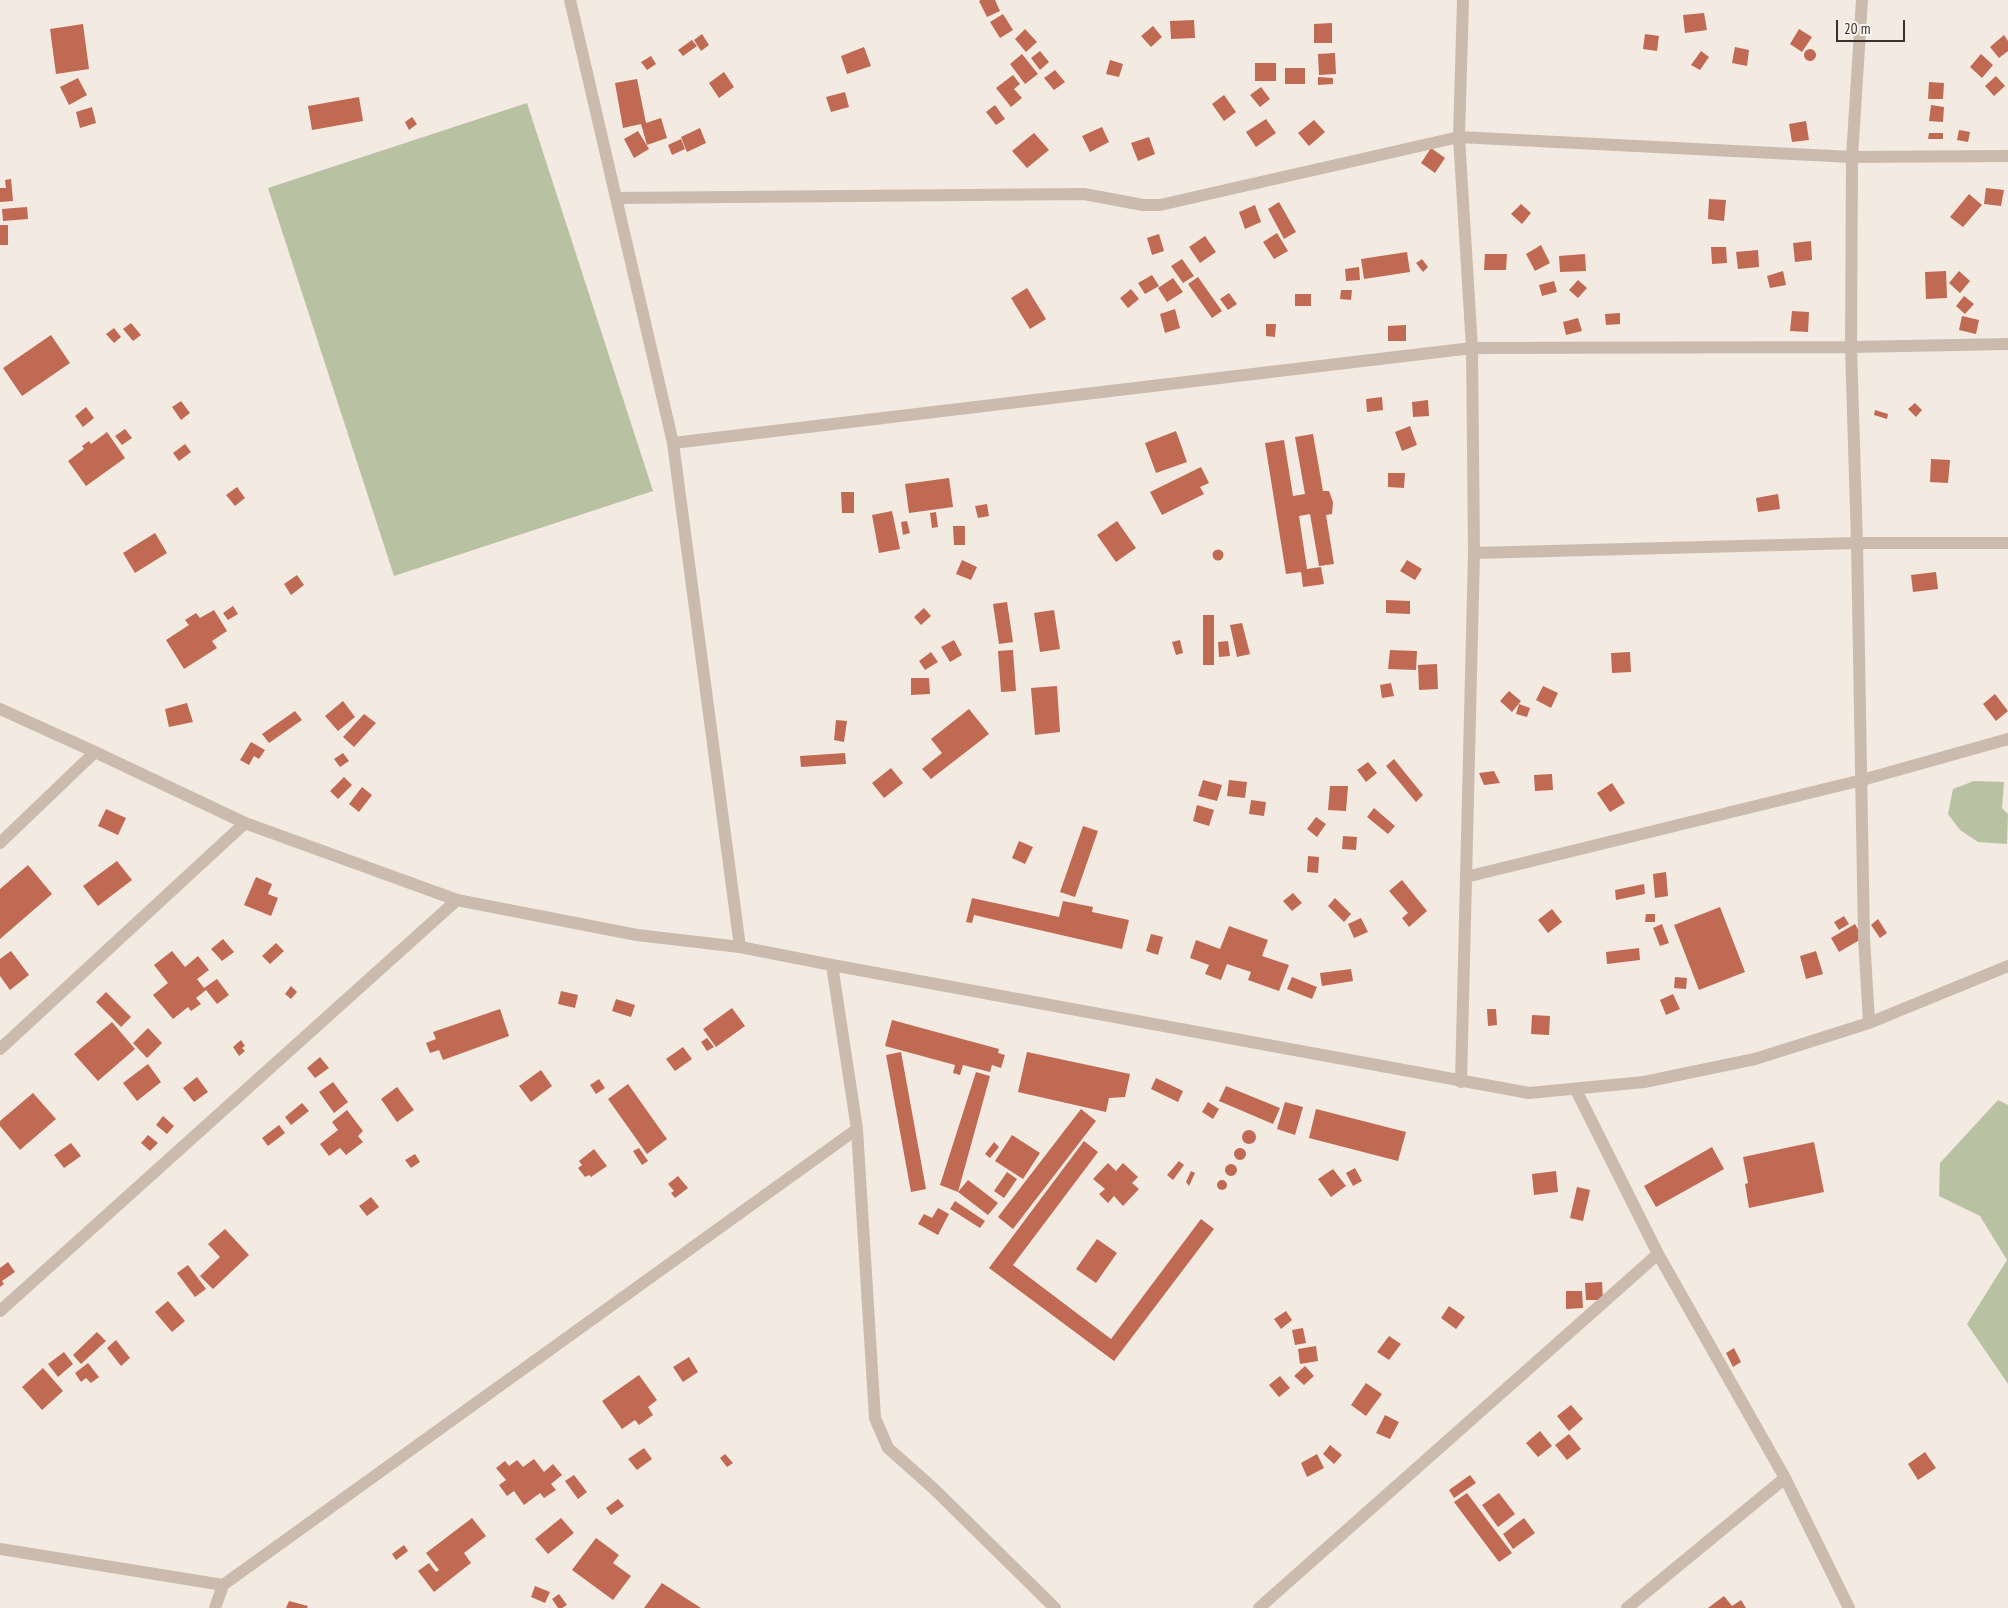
<!DOCTYPE html>
<html>
<head>
<meta charset="utf-8">
<style>
	body { margin:0 }
	#map { position:relative; width:2008px; height:1608px; overflow:hidden; background:#f3eae2; font-family:"PT Sans Narrow",sans-serif }
	canvas { display:block }
	.scale { position:absolute; left:1836px; top:20px; width:69px; height:22px; box-sizing:border-box; border:2px solid #3a302c; border-top:0; padding-left:6px; font-size:15px; line-height:18px; white-space:nowrap; color:#3a302c; -webkit-text-stroke:4px #faf4ef; paint-order:stroke }
</style>
</head>
<body>
<div id="map">
<canvas width="2008" height="1608"></canvas>
<div class="scale">20 m</div>
</div>
<script>
const ctx = document.querySelector('canvas').getContext('2d');
ctx.lineJoin = 'round';
function paint(path, color) { ctx.fillStyle = color; ctx.fill(path, 'evenodd'); }
const poly = rows => new Path2D(rows.map(r => 'M' + r).join(''));
function strokePath(path, color, width, dash) { ctx.strokeStyle = color; ctx.lineWidth = width; ctx.lineCap = dash ? 'butt' : 'round'; ctx.setLineDash(dash || []); ctx.stroke(path); }
paint(poly([
	[527,103,653,491,394,576,268,188],
	[1974,781,2004,782,2002,808,2008,814,2007,844,1978,842,1960,830,1948,814,1953,789],
	[1998,1100,2008,1105,2008,1384,1967,1324,2007,1260,1980,1216,1939,1196,1940,1163]
]), '#b8c2a2');
paint(poly([
	[981,0,995,0,1000,11,987,17,979,1],
	[1704,13,1707,30,1685,33,1683,15],
	[1003,14,1013,30,1000,38,990,22],
	[1194,20,1195,38,1171,39,1170,21],
	[1332,23,1332,43,1314,43,1314,24],
	[83,24,89,69,56,74,50,29],
	[1153,26,1162,37,1151,47,1141,36],
	[1025,29,1037,42,1026,52,1015,39],
	[1799,29,1812,37,1802,52,1790,44],
	[702,34,709,45,701,51,694,40],
	[1645,34,1659,36,1657,51,1643,49],
	[2004,35,2008,41,2008,51,1999,58,1990,47],
	[692,40,697,46,683,56,678,50],
	[864,47,871,66,847,74,841,56],
	[1735,47,1749,50,1747,66,1732,63],
	'1804 55a6 6 0 1 1 12 0a6 6 0 1 1-12 0Z',
	[1040,51,1049,62,1040,70,1031,58],
	[1701,51,1709,57,1700,70,1691,65],
	[1335,53,1336,74,1319,75,1318,54],
	[1022,54,1038,74,1025,84,1010,64],
	[1981,54,1993,65,1982,78,1970,67],
	[651,56,656,64,647,70,641,62],
	[1110,60,1123,64,1119,77,1106,74],
	[1255,63,1276,63,1276,81,1255,81],
	[1285,68,1305,68,1305,84,1285,84],
	[1055,70,1065,82,1054,90,1044,78],
	[724,72,734,87,719,98,709,83],
	[1013,75,1020,84,1014,89,1022,98,1011,107,996,88],
	[1996,76,2005,86,1994,96,1985,86],
	[1318,77,1333,78,1333,84,1318,85],
	[78,78,87,95,69,105,60,87],
	[637,79,646,123,661,118,667,138,647,145,641,124,623,128,615,83],
	[1929,82,1944,83,1943,99,1928,99],
	[1261,87,1270,99,1260,107,1250,95],
	[845,92,849,107,831,112,826,97],
	[1224,95,1236,112,1224,121,1212,104],
	[359,97,363,121,312,130,308,106],
	[995,105,1005,119,996,125,986,112],
	[1931,105,1944,107,1943,122,1929,121],
	[92,107,96,123,80,128,76,112],
	[412,117,417,124,409,130,405,122],
	[1266,119,1276,133,1256,147,1246,132],
	[1314,120,1325,132,1309,146,1298,133],
	[1806,121,1809,140,1792,142,1789,124],
	[1102,127,1109,142,1090,152,1082,136],
	[700,128,706,143,687,152,681,137],
	[1959,130,1970,132,1968,142,1957,140],
	[638,131,649,149,634,158,624,139],
	[1034,133,1049,150,1027,168,1012,151],
	[1929,133,1943,133,1943,139,1928,139],
	[1149,137,1155,154,1138,161,1131,143],
	[681,139,685,149,672,155,668,145],
	[1431,148,1445,158,1435,173,1421,163],
	[11,179,13,201,0,202,0,188,6,188,5,180],
	[1986,188,2004,190,2001,206,1984,204],
	[1969,194,1982,205,1963,227,1950,217],
	[1709,199,1726,200,1724,221,1708,219],
	[1279,202,1296,232,1284,239,1268,209],
	[1521,204,1531,213,1522,224,1511,214],
	[1255,205,1261,222,1245,229,1239,212],
	[27,207,28,219,3,221,2,209],
	[0,225,8,225,8,245,0,245],
	[1277,233,1288,251,1274,259,1263,242],
	[1159,234,1164,251,1152,255,1147,238],
	[1205,236,1216,252,1200,263,1189,247],
	[1811,241,1812,260,1795,262,1793,243],
	[1541,245,1550,263,1535,271,1526,254],
	[1711,247,1726,247,1727,263,1712,264],
	[1758,250,1759,267,1738,269,1736,252],
	[1407,252,1410,272,1364,279,1361,259],
	[1485,254,1507,254,1506,270,1484,270],
	[1585,254,1586,271,1560,272,1559,256],
	[1182,259,1194,276,1183,283,1171,266],
	[1422,259,1428,267,1423,272,1416,263],
	[1359,267,1360,280,1346,281,1345,269],
	[1783,271,1786,285,1770,288,1767,276],
	[1946,271,1947,298,1926,299,1925,272],
	[1959,271,1970,281,1960,293,1949,283],
	[1152,275,1159,286,1145,294,1138,283],
	[1198,277,1222,311,1212,318,1188,284],
	[1173,278,1183,292,1167,302,1158,288],
	[1578,280,1587,288,1578,298,1569,290],
	[1554,281,1557,292,1542,296,1539,285],
	[1027,288,1046,319,1030,329,1011,298],
	[1131,289,1139,299,1128,308,1120,298],
	[1341,290,1352,290,1351,300,1340,299],
	[1229,293,1237,304,1228,310,1220,299],
	[1295,294,1311,294,1311,306,1295,306],
	[1964,296,1974,304,1965,314,1956,306],
	[1175,309,1180,328,1165,333,1160,314],
	[1792,311,1809,312,1808,332,1790,331],
	[1620,313,1620,324,1606,325,1605,314],
	[1962,316,1979,320,1976,334,1959,330],
	[1578,318,1582,331,1566,335,1563,322],
	[131,323,141,335,133,341,123,329],
	[1266,324,1276,324,1275,337,1266,336],
	[1406,325,1406,341,1388,341,1388,326],
	[114,328,121,337,114,343,106,334],
	[51,335,70,363,22,396,3,368],
	[1382,397,1383,410,1367,412,1366,399],
	[1428,400,1429,416,1413,417,1412,402],
	[181,401,190,413,181,420,172,407],
	[1915,403,1922,410,1916,417,1908,409],
	[86,407,94,418,83,427,75,416],
	[1875,410,1888,414,1887,419,1874,415],
	[1410,426,1417,445,1402,451,1395,432],
	[125,429,132,438,122,445,115,436],
	[1176,431,1187,462,1156,473,1145,443],
	[107,432,125,458,86,486,68,461,84,449,82,446,89,441,91,444],
	[1313,434,1323,491,1329,491,1333,502,1332,514,1326,515,1334,564,1319,566,1310,514,1299,516,1307,569,1321,567,1324,584,1303,587,1301,572,1286,574,1265,443,1284,440,1293,496,1305,494,1295,437],
	[185,444,191,452,179,461,173,453],
	[1931,459,1950,460,1948,483,1930,482],
	[1201,467,1209,483,1200,487,1204,494,1162,515,1150,492],
	[1388,473,1405,473,1404,488,1388,487],
	[949,478,953,507,909,513,905,484],
	[237,487,245,498,235,506,226,495],
	[841,492,854,492,854,513,842,513],
	[1778,494,1780,509,1758,512,1756,498],
	[987,504,989,516,978,518,975,506],
	[892,511,900,549,879,553,872,515],
	[936,512,938,527,932,528,930,513],
	[907,521,910,533,903,535,901,522],
	[1117,521,1136,548,1116,562,1097,535],
	[953,526,965,526,965,545,954,545],
	[155,533,167,553,135,573,123,553],
	'1212.5 555a5.5 5.5 0 1 1 11 0a5.5 5.5 0 1 1-11 0Z',
	[962,560,977,567,971,580,956,574],
	[1407,560,1422,569,1415,580,1400,571],
	[1936,572,1938,589,1913,592,1911,575],
	[297,575,304,585,291,595,284,584],
	[1386,600,1410,601,1410,614,1386,613],
	[1007,602,1013,642,999,644,993,604],
	[233,606,238,614,228,620,223,613],
	[924,608,931,616,921,625,914,617],
	[214,610,227,631,212,641,217,648,184,669,166,640,189,625,185,620,196,613,200,618],
	[1054,610,1060,649,1040,652,1034,613],
	[1203,615,1214,615,1214,665,1203,665],
	[1242,623,1250,654,1237,657,1230,625],
	[954,640,962,655,950,662,941,647],
	[1180,640,1183,653,1176,655,1172,642],
	[1228,641,1230,656,1219,657,1218,642],
	[1013,650,1016,691,1001,692,998,651],
	[1390,650,1417,651,1416,670,1388,669],
	[931,652,938,662,925,670,919,661],
	[1630,652,1631,672,1612,673,1611,653],
	[1437,664,1438,689,1419,690,1418,665],
	[911,678,929,678,930,694,911,695],
	[1391,683,1394,696,1382,698,1380,685],
	[1057,686,1060,732,1035,735,1031,688],
	[1543,686,1558,693,1551,708,1536,700],
	[1509,691,1521,701,1512,712,1500,701],
	[1995,694,2008,711,1996,721,1983,704],
	[343,701,355,717,338,731,325,716],
	[187,703,193,722,169,727,165,709],
	[1519,704,1530,708,1527,717,1516,714],
	[969,709,989,734,931,779,922,769,942,753,931,739],
	[295,711,302,720,269,743,262,734],
	[364,714,376,723,354,747,343,737],
	[836,720,847,721,844,742,834,740],
	[251,742,265,750,259,759,254,756,249,765,240,760],
	[343,753,349,761,340,767,334,759],
	[845,753,846,764,801,767,800,756],
	[1394,759,1423,795,1416,802,1386,766],
	[1368,762,1377,773,1366,782,1357,770],
	[891,768,903,783,884,798,872,783],
	[1494,771,1500,783,1484,785,1479,773],
	[1552,774,1553,790,1535,791,1534,775],
	[344,777,352,785,338,799,330,791],
	[1203,780,1222,785,1217,801,1198,796],
	[1229,780,1247,782,1245,798,1227,796],
	[1612,783,1625,803,1610,812,1597,793],
	[1330,786,1348,786,1346,811,1328,810],
	[362,787,372,795,359,812,349,804],
	[1251,800,1266,802,1264,816,1249,814],
	[1197,805,1214,810,1209,826,1193,821],
	[1374,808,1395,826,1388,834,1367,817],
	[106,809,126,818,118,835,98,826],
	[1316,817,1326,824,1317,837,1307,829],
	[1083,826,1098,831,1075,897,1060,892],
	[1343,836,1357,837,1356,850,1342,849],
	[1019,841,1033,847,1025,864,1012,858],
	[1308,856,1319,857,1318,873,1307,872],
	[117,861,132,880,98,906,83,886],
	[28,865,52,894,0,939,0,889],
	[1666,872,1668,896,1655,898,1653,874],
	[256,877,272,884,268,894,278,898,271,916,244,905],
	[1402,880,1427,911,1409,927,1402,918,1408,913,1389,891],
	[1644,884,1645,894,1616,900,1615,890],
	[1293,893,1302,903,1292,911,1283,901],
	[972,898,1059,917,1063,901,1093,907,1092,912,1129,920,1122,949,974,915,972,923,966,922],
	[1335,898,1351,914,1344,922,1328,906],
	[1720,907,1745,972,1699,990,1674,925],
	[1552,909,1562,922,1548,933,1538,920],
	[1646,914,1655,914,1655,922,1645,922],
	[1844,916,1849,924,1839,930,1834,922],
	[1361,918,1368,932,1354,938,1348,924],
	[1878,919,1887,933,1880,938,1871,925],
	[1662,924,1669,943,1660,946,1653,928],
	[1855,924,1863,938,1839,952,1831,938],
	[1229,926,1268,940,1262,956,1289,965,1279,991,1248,980,1251,972,1227,964,1221,980,1205,974,1209,965,1190,958,1196,940,1220,949],
	[1151,934,1163,937,1158,955,1146,951],
	[223,939,234,952,222,961,211,949],
	[276,943,284,951,270,964,262,956],
	[1639,948,1640,960,1607,964,1606,952],
	[11,951,29,975,10,990,0,976,0,959],
	[172,951,185,967,198,956,209,970,197,979,204,988,217,979,229,995,217,1004,206,990,196,998,201,1004,191,1011,188,1007,173,1019,153,995,168,983,154,965],
	[1816,951,1823,974,1806,979,1800,956],
	[1351,969,1353,981,1322,986,1320,973],
	[1292,977,1317,987,1312,999,1287,989],
	[1675,977,1687,978,1686,989,1674,988],
	[291,986,297,992,291,999,285,994],
	[561,991,578,995,575,1008,558,1004],
	[106,992,131,1017,121,1027,96,1002],
	[1673,994,1680,1009,1666,1015,1660,1000],
	[616,999,635,1005,631,1017,612,1011],
	[732,1008,745,1026,716,1047,703,1029],
	[500,1009,509,1036,443,1060,439,1050,430,1053,426,1043,436,1039,433,1032],
	[1487,1009,1496,1009,1497,1025,1488,1026],
	[1532,1015,1550,1016,1549,1035,1531,1034],
	[892,1020,999,1049,998,1053,1005,1055,1001,1068,992,1065,990,1072,963,1065,960,1075,953,1073,955,1065,885,1046],
	[112,1022,135,1049,98,1081,74,1054],
	[148,1028,162,1043,147,1058,133,1043],
	[707,1038,714,1047,707,1051,701,1042],
	[241,1040,245,1046,242,1048,245,1051,239,1056,233,1047],
	[683,1047,692,1059,675,1071,666,1059],
	[901,1052,926,1189,911,1192,886,1055],
	[1027,1052,1130,1074,1125,1097,1109,1098,1106,1112,1018,1092],
	[320,1057,329,1068,315,1078,307,1068],
	[148,1064,161,1082,137,1101,123,1083],
	[541,1070,552,1086,531,1102,519,1086],
	[976,1072,990,1076,958,1192,940,1185],
	[197,1077,208,1092,194,1102,183,1088],
	[1156,1078,1183,1091,1178,1102,1151,1089],
	[599,1079,605,1088,596,1094,590,1085],
	[333,1082,348,1102,334,1113,319,1092],
	[628,1084,667,1139,647,1154,608,1099],
	[1226,1086,1280,1108,1273,1124,1219,1101],
	[397,1087,414,1110,397,1122,381,1099],
	[33,1093,56,1119,20,1150,0,1126,0,1121],
	[1208,1102,1219,1109,1213,1119,1202,1112],
	[1285,1102,1303,1107,1295,1135,1277,1129],
	[302,1103,309,1111,291,1125,285,1117],
	[1081,1109,1096,1121,1013,1229,998,1217],
	[1316,1109,1406,1132,1398,1161,1309,1138],
	[347,1110,363,1131,358,1136,363,1142,346,1155,340,1148,329,1156,320,1144,338,1130,332,1122],
	[163,1116,174,1126,167,1134,156,1125],
	[279,1125,285,1133,268,1146,262,1138],
	'1242 1137a7 7 0 1 1 14 0a7 7 0 1 1-14 0Z',
	[148,1135,158,1143,150,1151,141,1143],
	[1012,1135,1040,1153,1023,1179,995,1161],
	[1084,1141,1098,1152,1013,1265,1111,1339,1201,1219,1214,1229,1114,1361,989,1268],
	[994,1142,999,1147,990,1158,985,1154],
	[1814,1142,1824,1192,1749,1208,1745,1184,1748,1183,1743,1157],
	[71,1143,81,1156,64,1168,54,1155],
	[1712,1147,1724,1169,1656,1207,1644,1186],
	'1234 1154a6 6 0 1 1 12 0a6 6 0 1 1-12 0Z',
	[639,1148,648,1161,642,1165,633,1151],
	[594,1149,607,1166,591,1177,589,1175,585,1177,578,1168,582,1165,579,1161],
	[415,1154,420,1162,411,1168,405,1160],
	[1179,1161,1184,1165,1173,1180,1167,1175],
	[1108,1163,1116,1171,1123,1163,1138,1177,1132,1183,1139,1189,1123,1206,1114,1196,1108,1203,1099,1194,1105,1189,1093,1179],
	'1225 1170a6 6 0 1 1 12 0a6 6 0 1 1-12 0Z',
	[1355,1168,1362,1181,1353,1186,1346,1173],
	[1333,1169,1346,1186,1331,1197,1318,1179],
	[1191,1171,1195,1173,1189,1186,1186,1182],
	[1556,1171,1558,1192,1534,1195,1532,1174],
	[1007,1172,1017,1179,1004,1198,994,1191],
	[678,1176,688,1188,675,1198,671,1193,674,1191,668,1184],
	'1217 1185a5 5 0 1 1 10 0a5 5 0 1 1-10 0Z',
	[968,1180,998,1203,988,1215,958,1192],
	[1577,1187,1590,1190,1583,1221,1570,1218],
	[371,1197,379,1207,367,1216,359,1206],
	[955,1201,985,1221,980,1228,950,1209],
	[938,1208,949,1214,938,1235,918,1224,924,1214,932,1218],
	[225,1229,249,1255,213,1289,200,1276,220,1257,208,1244],
	[1097,1239,1117,1253,1096,1283,1076,1269],
	[8,1262,15,1272,2,1281,4,1284,0,1287,0,1268],
	[188,1265,206,1289,195,1297,177,1273],
	[1602,1282,1603,1300,1586,1300,1585,1283],
	[1566,1291,1582,1291,1583,1308,1566,1309],
	[168,1301,185,1321,172,1332,155,1312],
	[1449,1306,1465,1317,1456,1329,1441,1318],
	[1286,1311,1292,1320,1281,1329,1274,1319],
	[1303,1328,1306,1343,1295,1345,1292,1330],
	[97,1332,106,1341,81,1364,73,1355],
	[1389,1336,1401,1344,1389,1360,1377,1352],
	[116,1340,130,1358,121,1366,107,1348],
	[1316,1346,1318,1361,1300,1364,1298,1349],
	[1734,1348,1741,1362,1733,1367,1726,1353],
	[64,1352,73,1364,58,1377,48,1364],
	[689,1357,698,1372,683,1382,673,1367],
	[88,1363,99,1377,91,1383,86,1378,81,1382,75,1373],
	[1305,1366,1314,1376,1304,1385,1294,1376],
	[43,1368,63,1391,42,1410,22,1387],
	[639,1375,657,1400,648,1407,653,1415,639,1425,635,1420,622,1429,602,1401],
	[1280,1376,1290,1388,1279,1397,1269,1385],
	[1366,1383,1382,1394,1366,1416,1351,1405],
	[1571,1405,1583,1419,1569,1431,1557,1416],
	[1385,1415,1399,1422,1390,1439,1376,1433],
	[1540,1431,1552,1446,1538,1457,1526,1443],
	[1569,1434,1581,1449,1567,1460,1555,1445],
	[1330,1445,1342,1455,1334,1464,1323,1454],
	[644,1448,652,1459,637,1470,628,1459],
	[1925,1452,1936,1468,1918,1480,1908,1464],
	[725,1454,733,1463,727,1467,720,1458],
	[1317,1454,1324,1468,1307,1477,1301,1463],
	[534,1459,544,1472,553,1464,562,1475,551,1484,556,1490,544,1498,540,1493,524,1505,514,1491,507,1496,499,1485,506,1480,496,1468,505,1461,509,1466,517,1460,523,1467],
	[574,1475,587,1492,578,1499,565,1481],
	[1470,1475,1476,1483,1454,1498,1449,1490],
	[1467,1493,1512,1553,1499,1562,1454,1502],
	[1499,1493,1515,1514,1498,1527,1482,1505],
	[618,1499,624,1506,611,1515,606,1508],
	[472,1518,486,1536,464,1553,471,1563,434,1592,418,1571,429,1563,436,1572,439,1570,426,1553],
	[561,1518,574,1533,548,1554,535,1539],
	[1524,1518,1535,1533,1513,1549,1503,1534],
	[596,1538,619,1555,613,1563,631,1576,613,1600,572,1570],
	[404,1545,408,1551,396,1560,392,1554],
	[662,1583,701,1608,644,1608],
	[535,1586,550,1592,545,1603,531,1597],
	[559,1594,567,1605,562,1608,558,1608,552,1599],
	[1724,1596,1732,1606,1741,1600,1746,1608,1708,1608],
	[289,1601,308,1606,307,1608,286,1608]
]), '#c06953');
strokePath(poly([
	[570,0,673,443,1472,348,1851,347,2008,344],
	[1862,0,1852,157,1851,347,1857,543,1864,937,1869,1023],
	[616,198,1084,194,1143,205,1160,205,1459,137,1852,157,2008,156],
	[673,443,740,947],
	[1474,553,1857,543,2008,543],
	[0,709,95,752,245,823,457,900,637,935,740,947,832,965,1529,1093,1644,1082,1755,1059,1869,1023,2008,966],
	[0,843,95,752],
	[1466,877,1862,780,2008,739],
	[832,965,857,1129,875,1418,888,1448,933,1488,1055,1608],
	[0,1049,245,823],
	[1461,1082,1474,553,1472,348,1459,137,1463,0],
	[1576,1090,1658,1254,1785,1478,1849,1608],
	[0,1311,457,900],
	[0,1549,223,1585],
	[215,1608,223,1585,857,1129],
	[1259,1608,1658,1254],
	[1627,1608,1785,1478]
]), '#cbbaae', 12);
</script>
</body>
</html>
